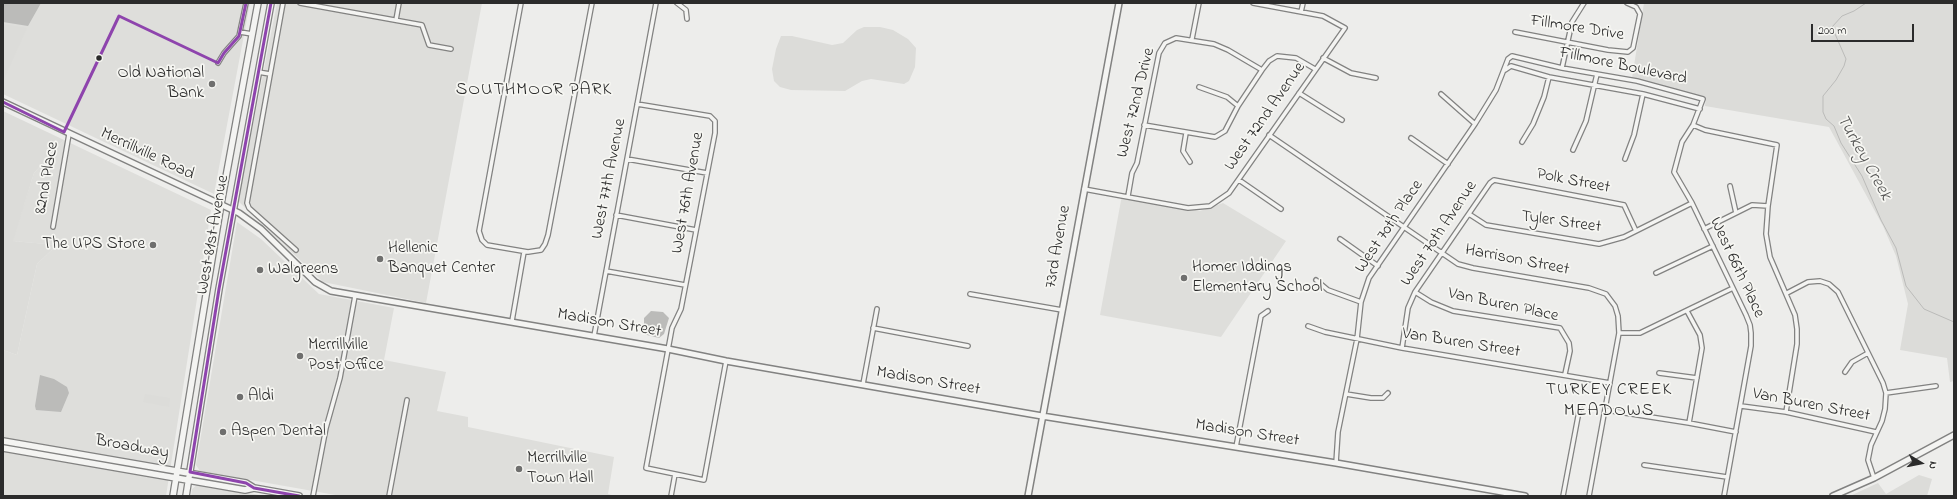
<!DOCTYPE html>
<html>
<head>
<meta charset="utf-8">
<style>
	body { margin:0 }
	#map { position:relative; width:1957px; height:499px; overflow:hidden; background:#ededeb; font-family:"Indie Flower",sans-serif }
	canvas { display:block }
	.frame { position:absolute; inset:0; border:4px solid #2b2b2b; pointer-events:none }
	.north { position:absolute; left:1901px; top:443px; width:40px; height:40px; -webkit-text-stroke:3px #f6f6f2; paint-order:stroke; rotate:100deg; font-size:11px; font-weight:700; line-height:16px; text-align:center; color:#2b2b2b }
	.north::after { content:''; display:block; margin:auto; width:14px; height:18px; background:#2b2b2b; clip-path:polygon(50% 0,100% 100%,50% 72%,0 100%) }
	.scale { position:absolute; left:1811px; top:24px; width:103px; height:18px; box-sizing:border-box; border:2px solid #2b2b2b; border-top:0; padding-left:5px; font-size:12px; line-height:14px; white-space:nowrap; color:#2b2b2b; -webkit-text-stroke:3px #f6f6f2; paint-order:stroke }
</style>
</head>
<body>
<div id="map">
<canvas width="1957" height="499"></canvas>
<div class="frame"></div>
<div class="north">N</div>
<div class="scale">200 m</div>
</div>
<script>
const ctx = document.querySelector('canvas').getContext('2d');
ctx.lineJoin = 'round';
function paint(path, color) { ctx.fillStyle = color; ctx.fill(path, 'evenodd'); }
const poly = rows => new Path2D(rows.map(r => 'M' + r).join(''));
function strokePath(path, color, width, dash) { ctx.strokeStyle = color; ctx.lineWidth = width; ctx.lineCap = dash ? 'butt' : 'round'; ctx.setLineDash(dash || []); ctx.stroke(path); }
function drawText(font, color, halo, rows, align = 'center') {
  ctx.font = font + ' "Indie Flower",sans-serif'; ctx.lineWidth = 3.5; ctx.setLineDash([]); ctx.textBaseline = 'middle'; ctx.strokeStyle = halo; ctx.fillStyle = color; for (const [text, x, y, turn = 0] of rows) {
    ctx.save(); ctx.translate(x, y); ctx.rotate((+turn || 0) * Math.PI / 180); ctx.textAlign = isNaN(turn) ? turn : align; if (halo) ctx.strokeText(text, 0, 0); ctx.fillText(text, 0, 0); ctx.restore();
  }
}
paint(poly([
	[3,3,250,3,214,194,3,94],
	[277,3,482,3,426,303,323,282,238,201],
	[64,140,211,210,166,496,3,496,3,350,17,355,37,264,57,245,12,241,34,173],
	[1122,195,1200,211,1223,203,1286,241,1221,337,1100,315],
	[237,222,261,239,319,294,394,308,384,360,446,372,437,411,468,417,468,427,614,457,608,494,615,496,341,496,200,471,196,465],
	[198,484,265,496,191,496,192,489]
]), '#dededb');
paint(poly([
	[1644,3,1954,3,1954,381,1950,382,1947,358,1900,350,1908,304,1896,256,1883,226,1829,127,1705,106,1706,97,1632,78],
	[3,24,27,28,3,81],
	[864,27,880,27,893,30,908,39,916,48,915,67,909,81,904,84,871,79,862,81,845,91,791,90,780,87,774,81,772,69,776,49,781,36,792,36,832,45,843,43,857,30],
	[3,111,64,140,34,173,13,241,57,245,37,264,17,355,3,350],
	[145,394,170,398,169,407,143,402],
	[1919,475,1932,479,1927,496,1850,496,1878,483,1886,494]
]), '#dcdcd9');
paint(poly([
	[3,3,41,3,28,26,3,22],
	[651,311,663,312,669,318,664,334,659,338,647,335,644,333,644,318],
	[40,375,54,379,67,387,69,393,61,412,36,410,35,406]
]), '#bbbbb9');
strokePath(poly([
	[1866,3,1854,11,1842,16,1832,27,1846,59,1844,66,1836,80,1823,96,1823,112,1826,119,1834,126,1841,143,1862,176,1881,220,1896,248,1906,286,1924,309,1954,322]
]), '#bbbbb9', 1);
const street = poly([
	[283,3,247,203,249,208,296,250],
	[300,3,422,25,429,45,451,49],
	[521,3,479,231,482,240,487,245,528,252,541,250,545,244,548,235,592,3],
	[677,3,686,10,687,19],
	[1301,12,1303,3],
	[396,20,399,3],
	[240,32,252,34],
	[1515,32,1608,50,1628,52,1633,48,1640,14,1636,7,1627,3],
	[1192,39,1199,3],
	[1323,58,1351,73,1376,78],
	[218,63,224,53,239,36,246,3],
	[1562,68,1572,22,1584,3],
	[1505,70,1511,66,1549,77,1643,94,1700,109],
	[258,72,270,74],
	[1199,87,1227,97,1238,106],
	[1299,93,1342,120],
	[1441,94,1475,124],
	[637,104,710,116,715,121,715,133,681,309,672,328,670,339,646,468,704,480,726,361],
	[1144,125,1215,137,1225,131,1238,106,1262,70,1269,61,1277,56,1296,58,1315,69],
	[1693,125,1705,130,1777,145,1768,206,1766,234,1770,257,1795,315,1797,329,1797,344,1786,412],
	[1186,133,1183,151,1190,162],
	[1269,135,1458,264,1473,268,1589,288,1606,294,1615,306,1618,316,1619,333,1589,496],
	[1411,138,1448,164],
	[1522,142,1533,124,1544,97,1549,77],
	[1573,150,1586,121,1597,74],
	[627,159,707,173],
	[1625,159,1634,135,1643,94],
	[1239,180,1281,209],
	[1730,186,1736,213],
	[1084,189,1188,208,1210,206,1229,193,1345,28,1323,16,1253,3],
	[1128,196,1132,173,1137,163,1159,53,1165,43,1176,38,1214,44,1228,50,1262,70],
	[1469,214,1486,225,1599,244,1624,237,1692,203],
	[616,215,696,230],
	[53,227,69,134],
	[1704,229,1752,205,1768,206],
	[1340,239,1378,266],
	[606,271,685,285],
	[1656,273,1713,246],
	[1316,280,1328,290,1361,302],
	[1415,292,1431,302,1453,311,1560,328,1569,343,1570,351,1565,374],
	[1787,293,1808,282,1820,281,1829,284,1838,292,1883,383,1886,393,1885,409,1882,421,1871,445,1868,460,1874,478],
	[970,294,1062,310],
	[1687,311,1700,335,1702,348,1689,423],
	[512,321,524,252],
	[1308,326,1325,332,1402,348,1610,383],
	[873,328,968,346],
	[1619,333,1640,333,1733,288],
	[594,336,656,3],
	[1402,348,1408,308,1415,292,1490,183,1494,180,1624,205,1636,231],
	[1845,372,1852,362,1868,353],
	[1659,373,1697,378],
	[863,384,877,309],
	[1886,393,1936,386],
	[1346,394,1371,398,1383,398,1388,393],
	[1741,406,1786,412,1876,432],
	[1606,410,1689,423,1736,432],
	[1236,447,1261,316,1268,311],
	[1336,463,1338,432,1357,339,1361,302,1369,278,1475,124,1496,90,1508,59,1512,56,1562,68,1637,81,1703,99,1693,125,1682,142,1674,172,1692,203,1746,315,1750,325,1751,333,1751,346,1724,496],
	[1644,465,1727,477],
	[313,496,326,428,340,378,355,296],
	[389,496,407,400],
	[671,496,675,474],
	[1563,496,1580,406]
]);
const secondary = poly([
	[3,102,239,213,261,229,315,282,331,291,668,349,726,361,1042,416,1336,463,1525,496],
	[1028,496,1119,3],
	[1833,496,1874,478,1954,435]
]);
const primary = poly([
	[3,441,246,483,254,488],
	[3,448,245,490,254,488,299,496],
	[173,496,221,204,258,3],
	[186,496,219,289,271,3]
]);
strokePath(street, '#828281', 6);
strokePath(secondary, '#828281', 8);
strokePath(primary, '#828281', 8);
strokePath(street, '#f4f4f2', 3.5);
strokePath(secondary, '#f4f4f2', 5);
strokePath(primary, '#f4f4f2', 5.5);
strokePath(poly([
	[271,3,219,289,190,472,246,483,254,488,299,496],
	[3,102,64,132,119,16,218,63,224,53,239,36,246,3]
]), '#8e44ad', 3);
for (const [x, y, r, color] of [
	[99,58,3.5,"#2b2b2b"],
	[212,84,4,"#6f6f6e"],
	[153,245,4,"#6f6f6e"],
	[380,259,4,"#6f6f6e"],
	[260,270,4,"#6f6f6e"],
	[1184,278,4,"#6f6f6e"],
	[300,356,4,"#6f6f6e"],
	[240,397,4,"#6f6f6e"],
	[223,432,4,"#6f6f6e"],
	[519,469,4,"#6f6f6e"]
]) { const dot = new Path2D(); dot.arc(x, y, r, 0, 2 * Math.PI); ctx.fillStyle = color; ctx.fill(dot); strokePath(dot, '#f6f6f2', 1.5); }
drawText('17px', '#2b2b2b', '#f6f6f2', [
	["Fillmore Drive",1577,29,9],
	["Fillmore Boulevard",1623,67,12],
	["West 72nd Drive",1137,103,-76],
	["West 72nd Avenue",1266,117,-55],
	["Merrillville Road",147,155,25],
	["82nd Place",48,178,-80],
	["West 77th Avenue",610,179,-79],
	["Polk Street",1573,182,11],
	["West 76th Avenue",689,193,-80],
	["Tyler Street",1561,223,8],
	["West 70th Place",1390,227,-56],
	["West 70th Avenue",1440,234,-56],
	["West 81st Avenue",214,235,-80],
	["73rd Avenue",1059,247,-80],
	["Harrison Street",1517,261,11],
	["West 66th Place",1736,268,65],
	["Van Buren Place",1503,306,12],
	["Madison Street",609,324,10],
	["Van Buren Street",1461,344,9],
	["Madison Street",928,382,10],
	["Van Buren Street",1811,406,11],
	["Madison Street",1247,434,9],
	["Broadway",132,448,10]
]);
drawText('17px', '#2b2b2b', '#f6f6f2', [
	["Old National",204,74,"right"],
	["Bank",204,94,"right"],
	["The UPS Store",145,245,"right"],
	["Hellenic",388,249],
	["Banquet Center",388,269],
	["Homer Iddings",1192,268],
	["Elementary School",1192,288],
	["Walgreens",268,270],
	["Merrillville",308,346],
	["Post Office",308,366],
	["Aldi",248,397],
	["Aspen Dental",231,432],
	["Merrillville",527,459],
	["Town Hall",527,479]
], 'left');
ctx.letterSpacing = '1px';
drawText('18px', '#2b2b2b', '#f6f6f2', [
	["SOUTHMOOR PARK",534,91],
	["TURKEY CREEK",1609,391],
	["MEADOWS",1609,412]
]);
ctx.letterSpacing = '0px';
drawText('italic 18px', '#565655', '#f6f6f2', [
	["Turkey Creek",1863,158,61]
]);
</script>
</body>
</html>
